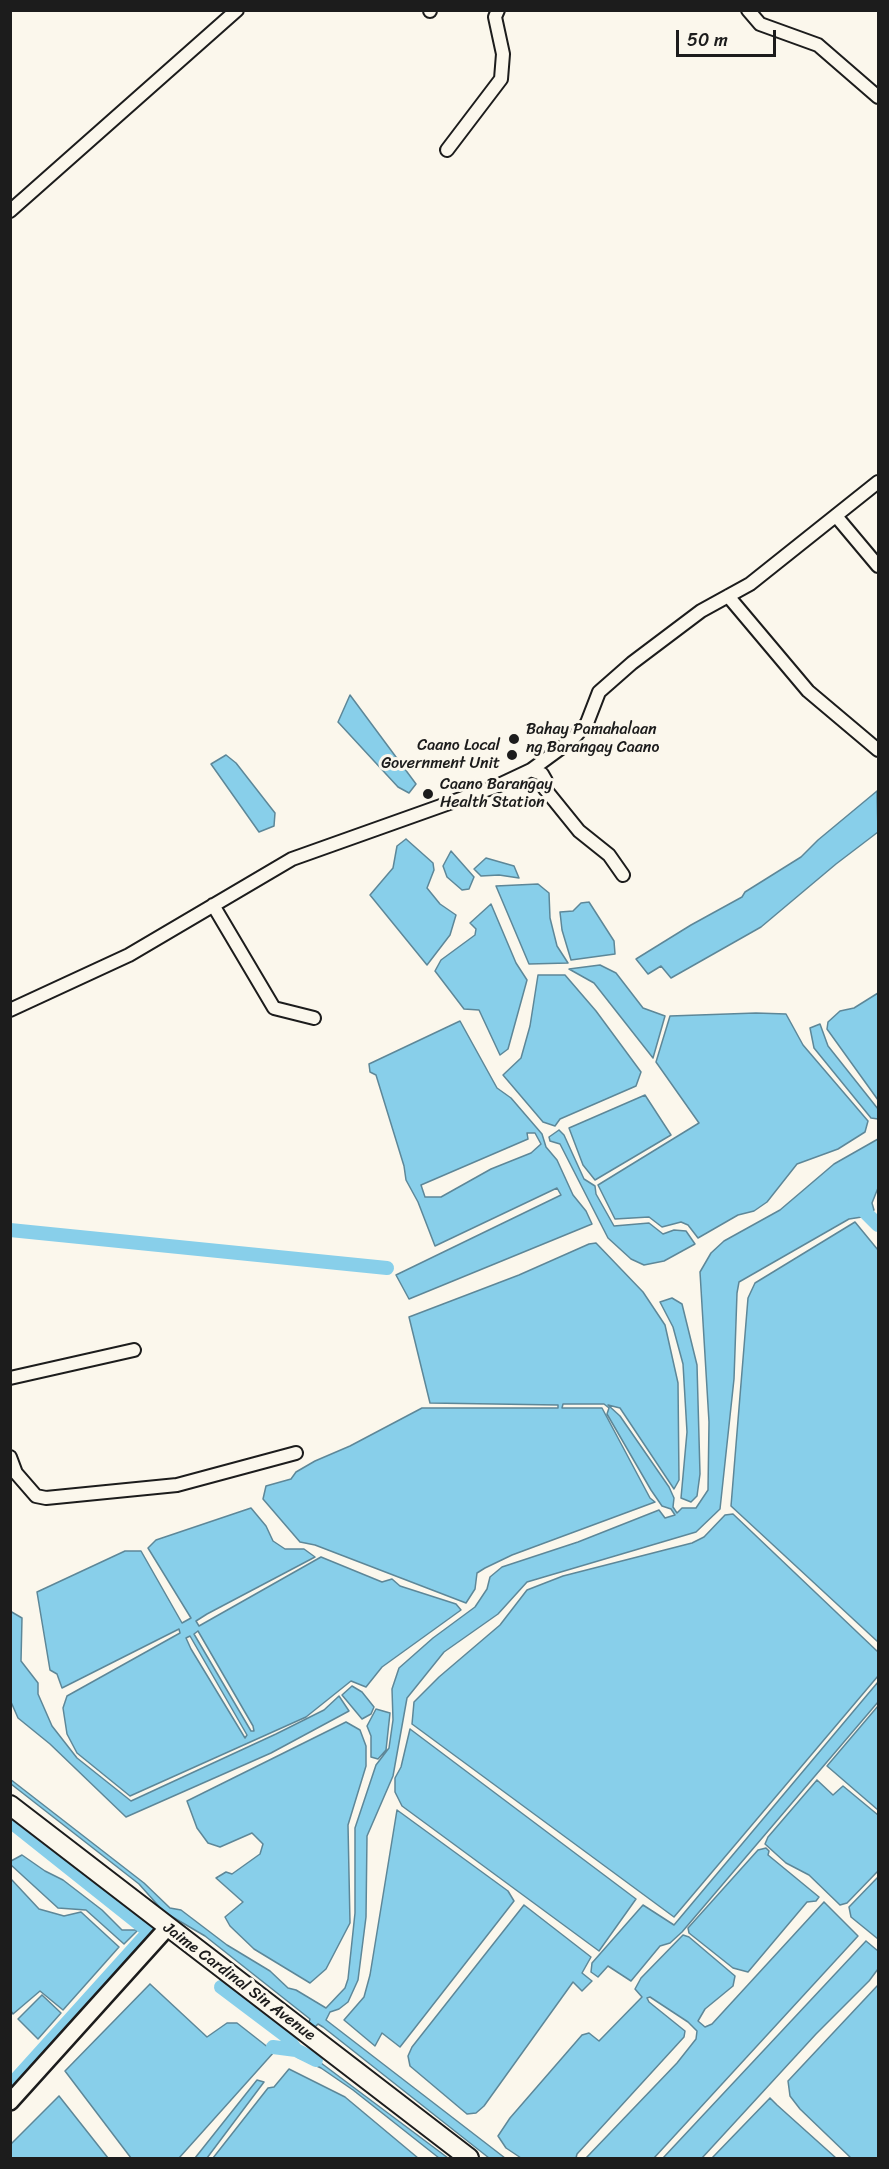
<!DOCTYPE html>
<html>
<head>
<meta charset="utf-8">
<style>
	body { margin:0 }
	#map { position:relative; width:889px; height:2169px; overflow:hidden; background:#fbf7ec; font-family:Sriracha,sans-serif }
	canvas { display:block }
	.frame { position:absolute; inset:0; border:12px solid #1c1c1c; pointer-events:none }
	.scale { position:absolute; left:676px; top:30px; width:100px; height:27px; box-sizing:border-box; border:3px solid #1c1c1c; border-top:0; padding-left:8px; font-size:18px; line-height:21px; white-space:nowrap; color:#1c1c1c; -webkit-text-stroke:4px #fbf7ec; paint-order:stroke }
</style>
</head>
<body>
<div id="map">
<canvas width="889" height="2169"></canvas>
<div class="frame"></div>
<div class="scale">50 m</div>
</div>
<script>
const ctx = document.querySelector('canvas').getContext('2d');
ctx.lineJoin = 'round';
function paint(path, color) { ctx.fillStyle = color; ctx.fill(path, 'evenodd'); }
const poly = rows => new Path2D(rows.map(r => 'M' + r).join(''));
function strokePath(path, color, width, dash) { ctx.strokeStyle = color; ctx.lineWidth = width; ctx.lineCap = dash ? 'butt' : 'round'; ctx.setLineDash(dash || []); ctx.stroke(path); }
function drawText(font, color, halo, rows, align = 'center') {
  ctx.font = font + ' Sriracha,sans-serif'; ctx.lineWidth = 6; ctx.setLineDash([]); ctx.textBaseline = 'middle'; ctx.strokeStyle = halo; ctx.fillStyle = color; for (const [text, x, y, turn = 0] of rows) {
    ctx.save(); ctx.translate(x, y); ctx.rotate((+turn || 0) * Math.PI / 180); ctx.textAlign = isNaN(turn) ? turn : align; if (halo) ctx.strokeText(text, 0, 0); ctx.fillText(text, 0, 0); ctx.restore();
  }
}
const water = poly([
	[350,695,416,784,409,793,398,787,338,722,350,695],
	[226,755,236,763,275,813,274,826,259,832,211,764,226,755],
	[877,791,878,832,836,864,761,927,671,978,661,966,648,974,636,959,691,925,742,897,745,892,801,857,818,840,877,791],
	[406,839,433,863,434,870,427,888,440,904,456,915,450,935,427,965,370,895,393,868,397,846,406,839],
	[451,851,474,877,469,889,462,890,447,877,443,866,451,851],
	[486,858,514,866,519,878,499,875,481,876,474,869,486,858],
	[538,884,549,893,550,918,557,946,568,963,529,964,496,886,538,884],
	[589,902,614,941,615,954,571,960,562,930,560,912,573,911,581,903,589,902],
	[491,904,516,963,527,980,508,1049,500,1055,479,1010,464,1009,435,971,441,960,475,935,476,929,470,923,491,904],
	[600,965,616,973,643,1008,665,1016,653,1058,594,983,569,969,600,965],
	[538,975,565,975,596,1011,641,1072,636,1086,560,1119,555,1126,543,1122,503,1075,521,1058,530,1026,538,975],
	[878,993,878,1100,827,1029,828,1022,840,1011,854,1008,878,993],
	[756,1013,786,1014,803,1045,868,1121,865,1132,838,1149,797,1164,767,1202,754,1211,738,1215,698,1238,688,1225,681,1222,662,1227,649,1217,615,1219,598,1185,699,1123,656,1062,670,1016,756,1013],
	[460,1021,497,1088,511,1098,542,1134,546,1147,557,1160,573,1195,586,1211,592,1224,409,1299,396,1275,561,1195,557,1188,435,1246,418,1202,406,1180,404,1166,376,1075,370,1072,369,1064,460,1021],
	[527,1133,535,1133,541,1144,531,1153,491,1169,441,1197,425,1197,421,1185,528,1139,527,1133],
	[820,1024,828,1046,878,1109,878,1124,878,1119,871,1118,814,1048,810,1028,820,1024],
	[645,1095,671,1135,595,1180,583,1165,569,1128,645,1095],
	[559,1130,564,1135,584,1179,595,1186,596,1194,614,1226,649,1223,663,1234,674,1230,686,1231,695,1244,664,1261,644,1265,631,1259,608,1238,560,1144,550,1141,549,1137,559,1130],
	[878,1139,878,1188,872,1203,874,1210,862,1217,849,1219,739,1282,737,1293,734,1379,720,1509,696,1532,527,1582,498,1614,444,1652,407,1698,393,1776,367,1836,366,1917,358,1980,348,2002,339,2009,330,2012,326,2020,505,2158,489,2158,323,2027,318,2024,315,2027,309,2022,310,2019,205,1936,164,1912,139,1884,11,1784,10,1779,144,1883,170,1908,181,1910,227,1945,270,1971,288,1988,296,1990,326,2008,345,1988,348,1979,355,1913,355,1828,376,1765,389,1748,393,1720,392,1689,399,1668,433,1638,475,1607,487,1589,490,1577,502,1567,578,1542,659,1510,665,1518,675,1515,671,1509,662,1506,651,1490,607,1414,609,1408,604,1404,563,1404,562,1408,602,1408,650,1498,655,1502,512,1555,485,1568,477,1573,475,1589,466,1603,315,1545,300,1542,263,1499,266,1486,291,1479,296,1472,315,1461,350,1446,422,1408,558,1408,558,1405,430,1403,409,1317,519,1275,589,1244,596,1243,643,1292,665,1325,678,1383,679,1480,674,1489,620,1408,608,1405,620,1416,669,1487,674,1498,673,1507,677,1513,682,1508,696,1508,708,1490,709,1422,700,1272,711,1253,724,1241,780,1210,834,1164,878,1139],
	[855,1222,878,1250,878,1642,731,1506,748,1298,755,1283,855,1222],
	[672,1298,682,1304,697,1365,700,1474,697,1496,691,1502,681,1498,687,1432,683,1364,673,1327,660,1302,672,1298],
	[251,1508,266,1526,273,1541,285,1549,304,1549,315,1557,207,1614,196,1621,199,1626,321,1557,382,1582,392,1579,400,1586,456,1604,461,1610,382,1667,366,1687,351,1681,306,1717,130,1796,77,1753,67,1734,63,1708,67,1696,180,1633,179,1629,62,1688,57,1674,50,1670,37,1592,125,1551,141,1551,182,1623,191,1618,148,1548,156,1540,251,1508],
	[198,1631,253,1726,254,1731,251,1731,194,1634,198,1631],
	[190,1636,247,1735,245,1738,191,1649,186,1638,190,1636],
	[733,1514,878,1652,878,1676,674,1917,412,1724,414,1702,439,1677,500,1625,527,1590,563,1576,692,1543,704,1537,725,1515,733,1514],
	[10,1611,22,1618,21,1661,38,1683,38,1694,52,1726,77,1758,131,1801,276,1734,324,1710,339,1696,349,1711,271,1753,126,1817,50,1744,18,1718,11,1702,10,1611],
	[878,1682,878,1702,682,1932,670,1943,660,1946,631,1981,608,1966,598,1977,591,1972,592,1963,643,1905,674,1925,878,1682],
	[352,1686,362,1692,374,1707,371,1714,362,1719,342,1695,352,1686],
	[878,1706,878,1810,827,1766,878,1706],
	[376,1709,390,1713,386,1750,378,1759,371,1757,371,1736,367,1726,376,1709],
	[346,1722,360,1730,366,1746,366,1766,348,1825,350,1923,326,1969,310,1983,254,1949,230,1926,225,1917,243,1902,216,1878,226,1872,232,1874,260,1854,263,1844,252,1833,220,1847,208,1843,197,1828,187,1801,346,1722],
	[410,1729,636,1899,599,1951,402,1806,395,1792,395,1778,401,1767,410,1729],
	[817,1780,833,1795,843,1786,878,1815,878,1871,847,1903,840,1905,809,1875,786,1863,765,1844,768,1837,817,1780],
	[397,1810,508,1891,514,1901,400,2047,382,2033,375,2046,344,2020,364,1997,370,1975,397,1810],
	[766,1848,769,1851,768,1855,819,1897,816,1901,807,1902,748,1972,733,1968,689,1933,688,1928,758,1850,766,1848],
	[22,1855,45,1871,63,1880,102,1910,122,1930,138,1930,124,1944,86,1910,58,1908,11,1865,11,1861,22,1855],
	[878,1877,878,1939,851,1917,849,1907,878,1877],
	[11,1879,39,1909,64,1916,81,1912,119,1947,63,2010,40,1991,13,2014,11,2011,11,1879],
	[824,1902,858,1936,654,2158,586,2158,677,2063,696,2039,697,2031,688,2022,650,1997,647,1998,649,2002,685,2031,684,2037,577,2154,576,2158,521,2158,506,2148,498,2136,510,2118,582,2035,589,2033,599,2041,642,1997,635,1989,641,1978,683,1935,689,1937,735,1976,733,1986,705,2009,698,2021,705,2027,712,2024,824,1902],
	[524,1905,591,1957,582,1973,592,1981,582,1991,573,1982,484,2106,476,2113,467,2114,410,2066,408,2056,412,2047,524,1905],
	[866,1941,878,1951,878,1969,869,1981,816,2034,702,2158,663,2158,866,1941],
	[150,1984,207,2037,227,2023,237,2023,274,2052,179,2158,131,2158,65,2071,150,1984],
	[878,1985,878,2158,851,2158,800,2109,790,2096,788,2081,878,1985],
	[42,1995,61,2013,38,2039,18,2019,42,1995],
	[303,2047,305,2051,448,2158,439,2158,353,2090,321,2068,297,2057,303,2047],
	[289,2069,345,2097,418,2158,213,2158,268,2088,274,2087,289,2069],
	[257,2080,264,2082,207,2158,195,2158,257,2080],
	[59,2096,108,2158,11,2158,11,2144,59,2096],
	[770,2098,777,2105,836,2158,712,2158,770,2098]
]);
paint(water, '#88cfea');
strokePath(water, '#5d8798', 1.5);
strokePath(poly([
	[855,1202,878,1225],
	[10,1230,387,1268],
	[10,1821,147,1930],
	[221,1987,286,2036,296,2050],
	[273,2047,296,2050,316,2060],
	[10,2086,147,1934,150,1926]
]), '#88cfea', 14);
const minor = poly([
	[748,10,760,24,818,45,878,97],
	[430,11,430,10],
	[447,150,501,79,503,54,495,17,498,10],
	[10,211,237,10],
	[836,516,878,566],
	[728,596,808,691,878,750],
	[531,770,542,774,546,781,545,789,579,831,609,855,623,875],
	[213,905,274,1008,314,1018],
	[10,1010,129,955,292,859,497,786,531,770,572,740,587,723,599,692,632,663,701,611,750,584,878,482],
	[10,1378,134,1350],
	[10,1457,16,1473,36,1496,46,1498,177,1485,296,1453]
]);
const tertiary = poly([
	[10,2102,167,1928]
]);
const secondary = poly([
	[10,1805,469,2158]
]);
strokePath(minor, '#1c1c1c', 16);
strokePath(tertiary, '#1c1c1c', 20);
strokePath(secondary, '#1c1c1c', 22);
strokePath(minor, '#fbf7ec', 12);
strokePath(tertiary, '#fbf7ec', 15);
strokePath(secondary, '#fbf7ec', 18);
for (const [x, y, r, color] of [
	[514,739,6,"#1c1c1c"],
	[512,755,6,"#1c1c1c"],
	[428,794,6,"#1c1c1c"]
]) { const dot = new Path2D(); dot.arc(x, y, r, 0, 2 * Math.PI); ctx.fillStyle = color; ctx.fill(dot); strokePath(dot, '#fbf7ec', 2); }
drawText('16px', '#1c1c1c', '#fbf7ec', [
	["Bahay Pamahalaan",526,730],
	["ng Barangay Caano",526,748],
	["Caano Local",500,746,"right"],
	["Government Unit",500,764,"right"],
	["Caano Barangay",440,785],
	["Health Station",440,803]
], 'left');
drawText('16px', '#1c1c1c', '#fbf7ec', [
	["Jaime Cardinal Sin Avenue",239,1982,37]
]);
</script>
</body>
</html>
